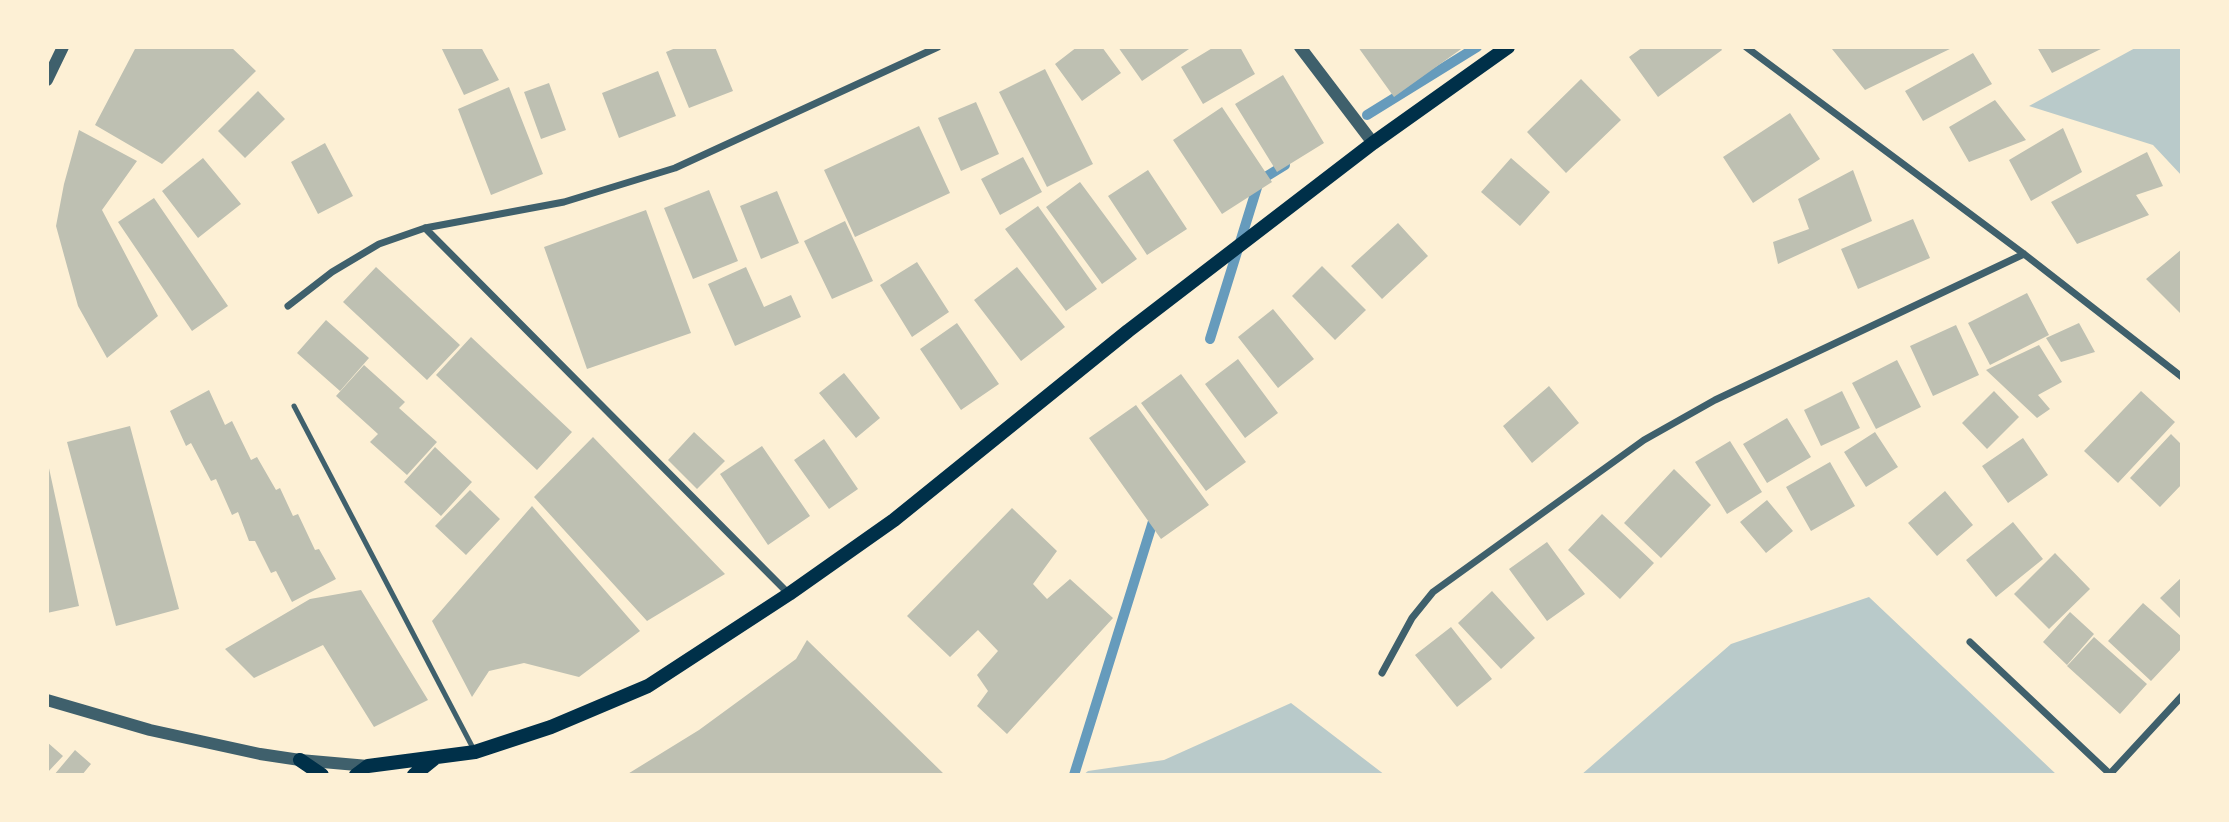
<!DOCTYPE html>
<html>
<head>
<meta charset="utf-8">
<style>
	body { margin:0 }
	#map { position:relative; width:2229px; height:822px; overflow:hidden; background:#fdf0d5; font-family:Inter,sans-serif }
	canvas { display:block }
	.frame { position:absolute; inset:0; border:49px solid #fdf0d5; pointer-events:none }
</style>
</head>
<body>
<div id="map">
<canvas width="2229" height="822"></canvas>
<div class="frame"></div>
</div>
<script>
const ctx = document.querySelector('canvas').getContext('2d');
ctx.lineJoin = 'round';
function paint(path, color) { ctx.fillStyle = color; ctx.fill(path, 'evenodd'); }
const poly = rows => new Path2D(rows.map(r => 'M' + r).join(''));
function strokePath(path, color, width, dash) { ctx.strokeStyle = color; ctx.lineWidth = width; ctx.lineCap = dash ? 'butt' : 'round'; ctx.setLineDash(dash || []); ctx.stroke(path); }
paint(poly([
	[2137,47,2182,47,2182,176,2153,145,2029,106],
	[1869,597,2057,775,1581,775,1731,644],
	[1291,703,1385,775,1083,775,1088,771,1164,760]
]), '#b9caca');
strokePath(poly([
	[1367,115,1477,47],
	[1210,339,1259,181,1285,165],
	[1074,775,1155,515]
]), '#669bbc', 10);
paint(poly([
	[136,47,231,47,256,71,162,164,95,125],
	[441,47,481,47,499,80,464,95],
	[678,47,715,47,733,91,689,108,666,52],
	[1077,47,1102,47,1121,73,1082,101,1055,64],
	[1118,47,1192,47,1142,81],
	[1214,47,1240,47,1255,74,1203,104,1181,67],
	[1358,47,1464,47,1394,97],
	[1643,47,1720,47,1722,50,1658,97,1629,57],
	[1837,47,1954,47,1865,90,1832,49],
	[2037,47,2105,47,2052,73],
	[1973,53,1992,84,1923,121,1905,91],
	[1045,69,1093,164,1047,187,999,92],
	[658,71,676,116,619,138,602,93],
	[1283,75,1324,143,1277,172,1235,104],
	[1581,79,1621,120,1566,173,1527,132],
	[549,83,566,130,541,139,524,92],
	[509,87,543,174,491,195,458,109],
	[258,91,285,119,245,158,218,131],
	[1995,100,2026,140,1969,162,1949,127],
	[976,102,999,154,961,171,938,118],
	[1222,107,1272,182,1222,214,1173,140],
	[1790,113,1820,159,1753,203,1723,157],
	[919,126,950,193,855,237,824,170],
	[2063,128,2082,172,2031,201,2009,160],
	[79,130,137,161,102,210,158,316,107,358,78,306,56,226,64,184],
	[325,143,353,196,318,214,291,162],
	[2147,152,2163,186,2136,195,2149,215,2077,244,2051,202],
	[1023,157,1042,192,1000,215,981,179],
	[203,158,241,204,198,238,162,191],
	[1511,158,1550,192,1520,226,1481,192],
	[1148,170,1187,229,1147,255,1108,196],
	[1853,170,1872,221,1778,264,1773,242,1809,229,1798,199],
	[1080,182,1137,259,1102,284,1046,207],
	[709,190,738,261,693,279,664,208],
	[777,191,799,243,761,259,740,206],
	[154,198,228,306,192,331,118,222],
	[1038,206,1097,289,1066,311,1005,229],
	[646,210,691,333,587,369,544,247],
	[1913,219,1930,258,1858,289,1841,249],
	[845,221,873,281,832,299,804,241],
	[1398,223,1428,256,1382,299,1351,266],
	[2182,249,2182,315,2146,279],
	[917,262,949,312,912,337,880,285],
	[1322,266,1366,310,1335,340,1292,296],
	[376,267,460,345,427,380,343,302],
	[746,267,764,307,791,295,801,317,735,346,708,284],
	[1017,267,1065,327,1021,361,974,300],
	[2027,293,2049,335,1990,365,1968,323],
	[1273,309,1314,359,1278,388,1238,337],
	[326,320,369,358,340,391,297,353],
	[957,323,999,384,961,410,920,349],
	[2079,323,2095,352,2061,362,2046,338],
	[1956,325,1979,375,1933,396,1910,346],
	[471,337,572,432,537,470,436,375],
	[2039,345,2062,382,2038,395,2050,409,2037,418,1986,370],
	[1238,359,1278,413,1245,438,1205,384],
	[1897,360,1921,407,1876,429,1852,383],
	[364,365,405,402,399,408,437,442,407,475,370,442,378,434,336,396],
	[844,373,880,418,856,438,819,393],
	[1181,374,1246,462,1206,491,1141,403],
	[1549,386,1579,423,1532,463,1503,426],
	[209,390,225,425,232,421,251,460,257,457,276,490,280,488,293,516,298,514,315,550,319,549,336,579,292,602,276,571,271,573,255,541,249,541,238,512,232,515,216,479,211,481,191,443,186,446,170,411],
	[1842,391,1860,428,1821,446,1804,410],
	[1994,391,2019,417,1987,449,1962,423],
	[2141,391,2175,422,2118,483,2084,451],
	[1136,405,1209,505,1161,539,1089,438],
	[1787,418,1811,457,1767,483,1743,444],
	[130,426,179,609,116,626,67,442],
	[694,432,725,461,697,489,668,460],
	[1875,432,1898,467,1866,487,1844,452],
	[2171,434,2182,445,2182,484,2160,507,2130,478],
	[593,437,725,574,647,621,534,497],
	[2023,438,2048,475,2008,503,1982,466],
	[824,439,858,489,829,509,794,460],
	[1730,441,1762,492,1727,514,1695,462],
	[762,446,810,516,768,545,720,474],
	[435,447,472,482,441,516,404,482],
	[47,459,79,606,47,613],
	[1830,462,1855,506,1811,531,1786,487],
	[1674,469,1711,505,1661,558,1624,523],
	[470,490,500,519,466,555,435,526],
	[1945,491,1973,525,1937,556,1908,523],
	[1767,500,1793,531,1766,553,1740,522],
	[532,506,640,631,579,677,524,663,489,671,472,697,432,621],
	[1012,508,1057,551,1033,584,1047,599,1070,579,1113,618,1007,734,977,706,988,691,977,675,998,651,978,630,950,657,907,616],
	[1602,514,1654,563,1620,599,1568,550],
	[2013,522,2043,559,1996,597,1966,560],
	[1547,542,1585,594,1547,621,1509,569],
	[2055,553,2090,589,2049,629,2014,594],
	[2182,577,2182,620,2160,598],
	[361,590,428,700,374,727,323,645,254,678,225,649,310,599],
	[1492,591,1535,638,1501,669,1458,623],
	[2143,603,2182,637,2182,648,2151,681,2108,641],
	[2070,612,2094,634,2067,665,2043,642],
	[1451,627,1492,679,1457,707,1415,655],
	[2094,637,2147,684,2120,714,2067,666],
	[807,640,945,775,626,775,699,730,796,659],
	[47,742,63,756,47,773],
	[75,750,91,764,82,775,54,775]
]), '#bec0b2');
strokePath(poly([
	[294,406,474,750]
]), '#3f606c', 5);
strokePath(poly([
	[1746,47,2024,254,2182,377],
	[425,228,789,594],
	[288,306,332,272,379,244,425,228,564,202,675,168,938,47],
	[1970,642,2111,775],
	[1382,673,1412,618,1433,592,1644,440,1715,400,2024,254],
	[2109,775,2182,696]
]), '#3f606c', 7);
strokePath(poly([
	[1300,47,1373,143],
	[47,80,63,47],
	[47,700,150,730,260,754,300,760,368,766]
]), '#3f606c', 12);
strokePath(poly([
	[300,760,322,775],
	[356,775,368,766,475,752,551,727,648,686,789,594,894,520,1128,331,1373,143,1508,47],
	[414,775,435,758]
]), '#003049', 14);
</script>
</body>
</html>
